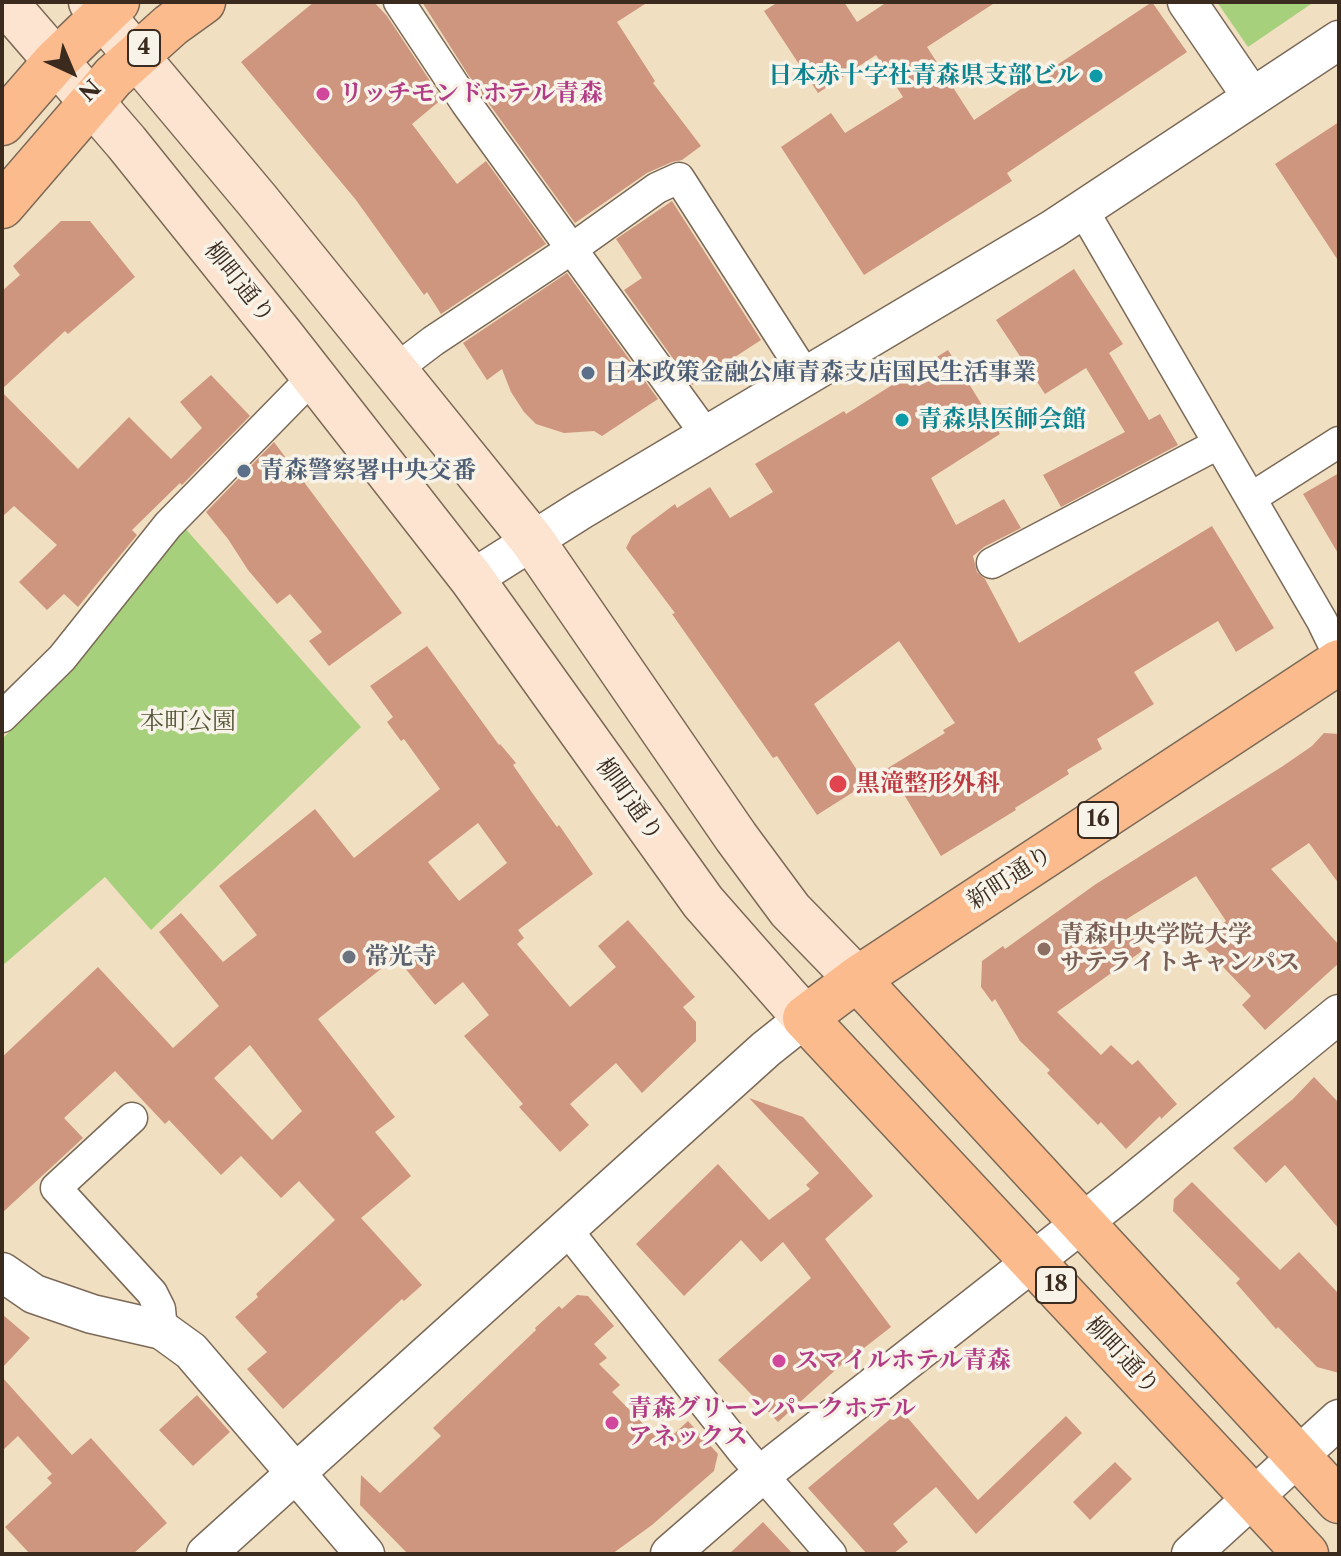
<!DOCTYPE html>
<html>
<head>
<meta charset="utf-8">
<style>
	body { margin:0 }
	#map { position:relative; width:1341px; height:1556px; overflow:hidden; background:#f1dfc2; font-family:"Libre Caslon Text",serif }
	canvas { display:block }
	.frame { position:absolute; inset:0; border:4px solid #3b2a1e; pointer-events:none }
	.north { position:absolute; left:32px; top:32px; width:80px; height:80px; -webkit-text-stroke:6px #f7f3e8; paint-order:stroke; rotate:136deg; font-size:22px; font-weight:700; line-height:32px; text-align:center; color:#3b2a1e }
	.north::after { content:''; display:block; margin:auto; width:28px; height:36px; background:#3b2a1e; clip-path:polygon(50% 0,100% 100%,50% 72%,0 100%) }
</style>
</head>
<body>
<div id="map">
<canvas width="1341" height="1556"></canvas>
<div class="frame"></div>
<div class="north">N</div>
</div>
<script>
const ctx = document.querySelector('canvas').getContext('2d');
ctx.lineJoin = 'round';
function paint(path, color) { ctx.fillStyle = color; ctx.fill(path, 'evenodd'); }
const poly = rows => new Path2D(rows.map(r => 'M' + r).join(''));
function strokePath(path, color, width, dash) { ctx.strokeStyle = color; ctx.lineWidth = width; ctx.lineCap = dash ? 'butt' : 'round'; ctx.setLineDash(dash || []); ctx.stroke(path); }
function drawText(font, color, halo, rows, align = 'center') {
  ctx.font = font + ' "Libre Caslon Text","Noto Serif JP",serif'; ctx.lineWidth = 7; ctx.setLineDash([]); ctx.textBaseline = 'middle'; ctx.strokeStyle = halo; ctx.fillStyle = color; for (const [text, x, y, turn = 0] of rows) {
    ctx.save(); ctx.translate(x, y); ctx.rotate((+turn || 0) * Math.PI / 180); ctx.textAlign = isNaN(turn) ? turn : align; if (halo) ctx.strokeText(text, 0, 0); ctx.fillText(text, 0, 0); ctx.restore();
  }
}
paint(poly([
	[1217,2,1314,2,1248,47],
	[184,527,361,727,151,930,105,877,2,966,2,739,74,667]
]), '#a6d07c');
paint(poly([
	[314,2,374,2,387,16,442,99,412,124,457,184,486,161,546,244,441,314,427,292,424,295,356,200,241,62],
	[422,2,648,2,617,22,655,81,653,83,701,146,682,160,672,162,647,173,575,223,469,76],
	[778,2,844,2,857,22,887,2,996,2,927,47,974,120,1152,2,1187,52,1007,173,1012,181,864,275,781,147,831,113,845,133,903,97,876,55,818,93,764,11],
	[1339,122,1339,262,1275,164],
	[672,201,761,340,692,385,624,290,642,278,616,239],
	[61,221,90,221,135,277,68,334,65,331,2,389,2,291,20,275,13,266],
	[1074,269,1123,344,1109,353,1149,420,1160,414,1178,445,1061,507,1043,475,1125,432,1086,368,1045,394,996,320],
	[567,273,658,399,602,436,594,431,564,433,536,424,524,412,511,392,502,369,487,380,463,343],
	[948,350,1000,434,931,478,956,525,1004,499,1021,528,984,547,973,556,977,572,985,579,1019,643,1212,526,1274,628,1236,652,1218,621,1134,672,1154,704,1097,739,1102,749,1067,770,1069,774,1015,808,1016,810,941,856,888,768,945,733,943,730,955,723,899,641,814,704,866,784,817,815,777,756,773,758,672,614,675,613,626,548,632,536,675,504,677,508,710,487,730,518,773,492,755,464,844,411,846,414],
	[211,375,250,416,182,485,180,483,132,530,137,535,78,607,64,594,47,610,19,582,57,545,14,506,2,517,2,392,78,469,129,417,171,459,202,428,180,402],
	[274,442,402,613,329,666,309,641,322,632,290,594,277,604,248,570,228,539,206,512],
	[1339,473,1339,555,1303,494],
	[427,646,499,745,500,744,516,763,513,765,533,794,557,827,559,825,593,874,518,930,524,938,517,944,570,1007,616,967,598,946,628,920,695,997,683,1007,696,1022,696,1041,642,1093,616,1063,570,1104,589,1125,560,1152,519,1107,523,1104,464,1036,489,1015,463,982,435,1005,396,957,318,1019,395,1117,375,1132,411,1176,361,1218,422,1285,404,1301,402,1299,283,1409,247,1369,267,1352,235,1317,258,1297,256,1294,335,1220,299,1181,281,1198,241,1156,221,1175,169,1120,165,1124,115,1071,64,1118,83,1138,2,1213,2,1057,98,967,173,1048,219,1006,159,932,181,913,223,962,257,935,219,886,315,809,354,858,440,789,404,739,401,741,387,722,393,717,370,686],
	[478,823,507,863,459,901,428,862],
	[250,1045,302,1111,272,1140,214,1078],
	[1324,733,1339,734,1339,884,1309,843,1271,869,1339,945,1339,963,1265,1030,1242,1005,1251,996,1201,944,1226,921,1196,876,1122,922,1142,951,1057,1012,1101,1055,1111,1045,1132,1065,1138,1060,1177,1104,1161,1119,1160,1116,1126,1149,1101,1122,1098,1125,1047,1073,1050,1070,1020,1041,995,999,992,1002,981,987,982,961,1003,946,1005,949,1096,884,1283,766,1312,746],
	[1314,1077,1339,1103,1339,1229,1285,1165,1266,1183,1233,1148,1293,1099],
	[749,1098,803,1117,873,1196,825,1239,891,1327,864,1348,862,1346,778,1422,718,1360,811,1278,783,1242,761,1262,741,1240,684,1296,636,1244,718,1164,769,1220,810,1189,806,1185,819,1173],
	[1192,1182,1280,1270,1299,1252,1339,1294,1339,1373,1317,1367,1278,1327,1276,1329,1236,1283,1240,1279,1173,1211,1174,1199],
	[577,1295,588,1296,614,1326,594,1344,607,1358,599,1364,620,1385,612,1392,663,1444,688,1421,718,1454,714,1471,652,1525,612,1554,408,1554,360,1505,361,1475,380,1493,441,1436,433,1428,536,1330,535,1328,559,1306,562,1309],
	[2,1314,30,1338,2,1368],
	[2,1377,72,1455,91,1438,167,1523,133,1554,30,1554,5,1527,52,1483,47,1478,52,1474,18,1436,2,1451],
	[197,1395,230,1432,193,1466,159,1430],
	[901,1410,978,1500,1066,1416,1082,1433,976,1534,936,1487,893,1524,908,1542,893,1554,867,1554,808,1488],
	[1115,1462,1132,1479,1090,1520,1073,1502],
	[763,1522,793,1554,729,1554]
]), '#ce967e');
const minor = poly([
	[399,2,466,103,707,436],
	[1083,210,1322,621,1339,656],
	[395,370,433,341,573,248,657,188,679,178,806,376],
	[1251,498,1339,442],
	[992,563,1218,444],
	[2,717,62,658,168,525,313,377],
	[132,1118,56,1188,152,1293,160,1309,162,1330],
	[567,1230,743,1452,831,1554]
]);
const tertiary = poly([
	[1187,2,1252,97],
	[472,579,581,510,1053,229,1339,40],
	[2,1272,34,1294,92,1314,162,1330,191,1351,365,1554],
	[206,1554,766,1049,805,1018],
	[670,1554,762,1474,1124,1190,1339,1014],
	[1191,1554,1339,1419]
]);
const secondary = poly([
	[5,2,126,142,282,336,472,579,703,902,805,1018],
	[91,2,257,200,532,540,736,837,790,910,857,979]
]);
const primary = poly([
	[857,979,1339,1501],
	[1306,1554,805,1018,857,979,1339,662]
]);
const trunk = poly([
	[2,123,55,62,117,2],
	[2,206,113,77,171,25,203,2]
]);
strokePath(minor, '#7b6957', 33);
strokePath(tertiary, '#7b6957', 41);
strokePath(secondary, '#7b6957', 47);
strokePath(primary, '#7b6957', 47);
strokePath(trunk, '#7b6957', 47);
strokePath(minor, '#fff', 30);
strokePath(tertiary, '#fff', 38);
strokePath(secondary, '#fde4d1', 44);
strokePath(primary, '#fbbb8d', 44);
strokePath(trunk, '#fbbb8d', 44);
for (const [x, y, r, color] of [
	[1096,76,8,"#0f9aa8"],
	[323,94,8,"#d1479c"],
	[588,373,8,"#5c6f8a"],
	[902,420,8,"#0f9aa8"],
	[244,471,8,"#5c6f8a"],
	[838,784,10,"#e0444e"],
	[1044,949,8,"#8d6e63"],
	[349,957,8,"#6b7280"],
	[779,1361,8,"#d1479c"],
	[612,1423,8,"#d1479c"]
]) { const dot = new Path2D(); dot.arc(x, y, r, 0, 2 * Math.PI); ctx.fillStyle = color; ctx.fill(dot); strokePath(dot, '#f7f3e8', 3); }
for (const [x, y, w] of [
	[144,48,32],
	[1098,820,40],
	[1056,1285,40]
]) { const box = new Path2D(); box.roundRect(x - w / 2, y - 18, w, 36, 6); ctx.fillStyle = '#f7f3e8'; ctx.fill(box); strokePath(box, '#3b2a1e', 2); }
drawText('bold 22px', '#3b2a1e', null, [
	["4",144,48],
	["16",1098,820],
	["18",1056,1285]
]);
drawText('bold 24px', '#0d838f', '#f7f3e8', [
	["日本赤十字社青森県支部ビル",1080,76],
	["青森県医師会館",918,420,"left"]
], 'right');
drawText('bold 24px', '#b23c85', '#f7f3e8', [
	["リッチモンドホテル青森",339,94],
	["スマイルホテル青森",795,1361],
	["青森グリーンパークホテル",628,1409],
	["アネックス",628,1437]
], 'left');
drawText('24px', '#3b2a1e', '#f7f3e8', [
	["柳町通り",239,283,51],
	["柳町通り",629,800,54],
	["新町通り",1010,878,-33],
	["柳町通り",1122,1356,47]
]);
drawText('bold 24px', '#4e5e75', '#f7f3e8', [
	["日本政策金融公庫青森支店国民生活事業",604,373],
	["青森警察署中央交番",260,471]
], 'left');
drawText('24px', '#565436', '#f7f3e8', [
	["本町公園",188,722]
]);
drawText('bold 24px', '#be3a42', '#f7f3e8', [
	["黒滝整形外科",856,784]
], 'left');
drawText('bold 24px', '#785e54', '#f7f3e8', [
	["青森中央学院大学",1060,935],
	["サテライトキャンパス",1060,963]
], 'left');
drawText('bold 24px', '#5b616d', '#f7f3e8', [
	["常光寺",365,957]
], 'left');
</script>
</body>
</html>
